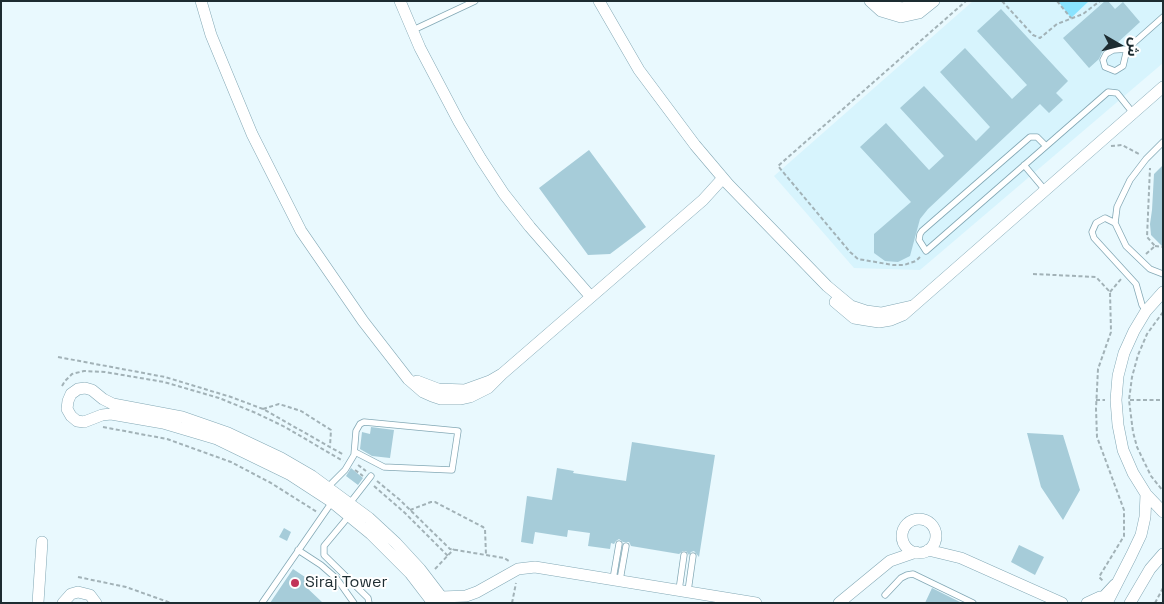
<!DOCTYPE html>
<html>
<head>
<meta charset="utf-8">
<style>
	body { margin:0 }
	#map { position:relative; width:1164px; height:604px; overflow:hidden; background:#e9f9fe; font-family:"Space Grotesk","Noto Sans Arabic",sans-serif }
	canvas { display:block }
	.frame { position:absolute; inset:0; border:2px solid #1d2c31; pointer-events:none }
	.north { position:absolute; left:1094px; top:20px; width:50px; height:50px; -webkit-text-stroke:4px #fff; paint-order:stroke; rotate:98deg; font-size:14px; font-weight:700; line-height:20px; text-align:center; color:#1d2c31 }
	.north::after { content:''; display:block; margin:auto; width:18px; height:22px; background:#1d2c31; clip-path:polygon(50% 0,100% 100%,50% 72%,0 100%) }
</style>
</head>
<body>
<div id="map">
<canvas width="1164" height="604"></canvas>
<div class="frame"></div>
<div class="north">ش</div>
</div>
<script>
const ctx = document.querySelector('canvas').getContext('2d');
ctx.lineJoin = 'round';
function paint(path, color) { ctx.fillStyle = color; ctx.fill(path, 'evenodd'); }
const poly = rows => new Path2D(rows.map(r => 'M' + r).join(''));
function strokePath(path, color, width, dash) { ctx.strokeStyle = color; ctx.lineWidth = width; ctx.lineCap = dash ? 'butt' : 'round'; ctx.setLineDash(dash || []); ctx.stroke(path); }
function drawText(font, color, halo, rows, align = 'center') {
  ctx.font = font + ' "Space Grotesk",sans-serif'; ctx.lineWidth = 4; ctx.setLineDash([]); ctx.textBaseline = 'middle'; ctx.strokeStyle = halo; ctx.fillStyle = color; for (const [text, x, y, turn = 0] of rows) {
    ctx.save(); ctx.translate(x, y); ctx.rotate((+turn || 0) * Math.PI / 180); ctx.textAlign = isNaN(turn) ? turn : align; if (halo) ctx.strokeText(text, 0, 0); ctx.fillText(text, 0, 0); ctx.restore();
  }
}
paint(poly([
	[973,1,1163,1,1163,63,920,270,854,268,774,176]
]), '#d7f4fd');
paint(poly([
	[1058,1,1089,1,1071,18]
]), '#89e3fe');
paint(poly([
	[1105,1,1108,1,1115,9,1123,2,1140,22,1115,45,1103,50,1099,59,1089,68,1063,38],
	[1001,9,1068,81,1056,93,1063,100,1049,113,1040,104,928,209,920,219,910,256,898,262,885,261,874,253,874,234,911,202,860,147,886,123,929,170,944,156,900,108,924,86,976,141,990,127,940,72,965,48,1012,99,1027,85,977,31],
	[589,150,646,227,610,254,588,255,539,188],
	[1163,165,1163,247,1151,235,1150,224,1152,210,1154,174],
	[371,427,394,430,390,458,372,456,360,449,362,432,370,434],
	[1027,433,1063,435,1080,490,1063,520,1041,487],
	[632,442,715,455,699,557,694,551,691,552,689,555,686,551,683,551,679,554,631,546,629,542,623,542,619,539,616,541,614,544,611,543,610,549,588,546,590,533,568,530,567,537,535,532,533,544,521,542,527,496,552,500,557,468,574,471,573,473,626,481],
	[351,468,363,478,358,485,346,476],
	[284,528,291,532,287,541,279,537],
	[1019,545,1044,557,1035,575,1011,562],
	[293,569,308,579,305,586,323,603,270,603],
	[932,588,962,603,925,603]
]), '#a6ccd9');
const lane = poly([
	[411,31,475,1],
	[1127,49,1123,66,1115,71,1105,67,1103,60,1106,54,1113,50,1127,49],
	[1127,49,1163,17],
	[1046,146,1037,137,1030,137,922,231,920,234,919,240,926,251,1108,92,1117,93,1133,113],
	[1024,165,1045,190],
	[1115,223,1117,207,1130,180,1146,159,1163,142],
	[1146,311,1142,305,1136,284,1094,238,1092,232,1096,223,1105,218,1115,223,1126,246,1150,269,1163,274],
	[328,487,345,470,354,455,356,431,360,424,364,422,458,431,452,470,384,467,355,452],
	[350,503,371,476],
	[349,516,324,546,324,555,368,598,369,603],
	[298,550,321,565,337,579,354,603],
	[613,579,619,544],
	[620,580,626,546],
	[679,590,684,555],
	[688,591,693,556],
	[885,595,901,578,907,575,913,574,973,603],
	[1099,598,1113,583],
	[262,603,332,502]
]);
const street = poly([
	[201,1,211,35,252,134,301,231,363,321,408,379,423,392,432,396,441,399,461,399,470,397,488,388,502,374],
	[400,1,420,48,459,122,481,159,504,194,530,227,591,297],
	[599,1,639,70,695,145,728,184,827,286,851,306,866,311,881,313,912,306],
	[870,1,881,11,901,17,919,13,934,1],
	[882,1,894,6,902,8,918,5,926,1],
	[1163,292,1146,311,1134,331,1124,353,1118,376,1116,400,1118,425,1123,450,1133,473,1146,494,1163,512],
	[835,302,854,318,866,320,879,322,891,320,903,315,1163,87],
	[417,381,438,389,465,390,490,381,502,374,703,200,723,178],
	'902 536a17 17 0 1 1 34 0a17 17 0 1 1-34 0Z',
	[928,550,961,558,1062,603],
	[442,597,466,596,477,592,518,569,535,567,756,603],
	[38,603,42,542],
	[63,603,71,594,78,592,90,595,96,603],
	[433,603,410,573,371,534,332,502,289,474,217,439,163,423,111,414,102,415,84,422,77,421,71,416,67,409,68,401,71,394,78,389,85,388,92,390,103,399,113,404,182,417,228,433,281,458,312,476,369,518,396,543,420,569,446,603],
	[839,603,890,561,916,552],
	[1087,603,1100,597],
	[1107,603,1131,556,1141,535,1145,517,1146,494],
	[1130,603,1150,569,1163,554]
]);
strokePath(lane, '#83a8b5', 7);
strokePath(street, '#83a8b5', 12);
strokePath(poly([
	[1002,1,1033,35,1040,38,1057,24,1083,14,1100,1],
	[1057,1,1071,18],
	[1111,146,1122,145,1139,154],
	[1155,246,1163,247],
	[1146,254,1155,246,1147,237,1150,168],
	[920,257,916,261,904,265,893,265,858,259,850,252,778,166,966,1],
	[1033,274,1096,277,1110,292,1111,332,1098,369,1096,409,1097,437,1124,510,1124,536,1099,577,1104,582],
	[1110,292,1121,279],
	[1163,312,1147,334,1138,355,1132,377,1129,400,1133,432,1137,447,1151,476,1163,491],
	[58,357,165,377,231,397,263,409,344,455],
	[62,386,65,381,72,374,84,371,105,372,164,382,219,398,256,413,285,427,343,461],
	[1096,400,1105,400],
	[1130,400,1163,400],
	[263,409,279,404,301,411,331,430,330,446],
	[103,427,167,439,231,462,271,483,317,512],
	[358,465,366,471],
	[355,470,363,476],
	[377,481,400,500,450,549,504,558,509,561],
	[374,486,405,513,448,556],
	[410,510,431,502,435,502,483,527,485,529,486,555],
	[435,569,454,549],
	[78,577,126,587,171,603],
	[512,603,516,583],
	[1155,603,1163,588]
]), '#a2b2b7', 2, [4, 2.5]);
strokePath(lane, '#fff', 5.5);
strokePath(street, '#fff', 11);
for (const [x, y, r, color] of [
	[295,583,5,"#c23359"]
]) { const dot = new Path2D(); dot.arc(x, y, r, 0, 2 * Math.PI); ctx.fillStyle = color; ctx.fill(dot); strokePath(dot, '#fff', 2); }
drawText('16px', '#1d2c31', '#fff', [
	["Siraj Tower",305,583]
], 'left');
</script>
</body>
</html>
